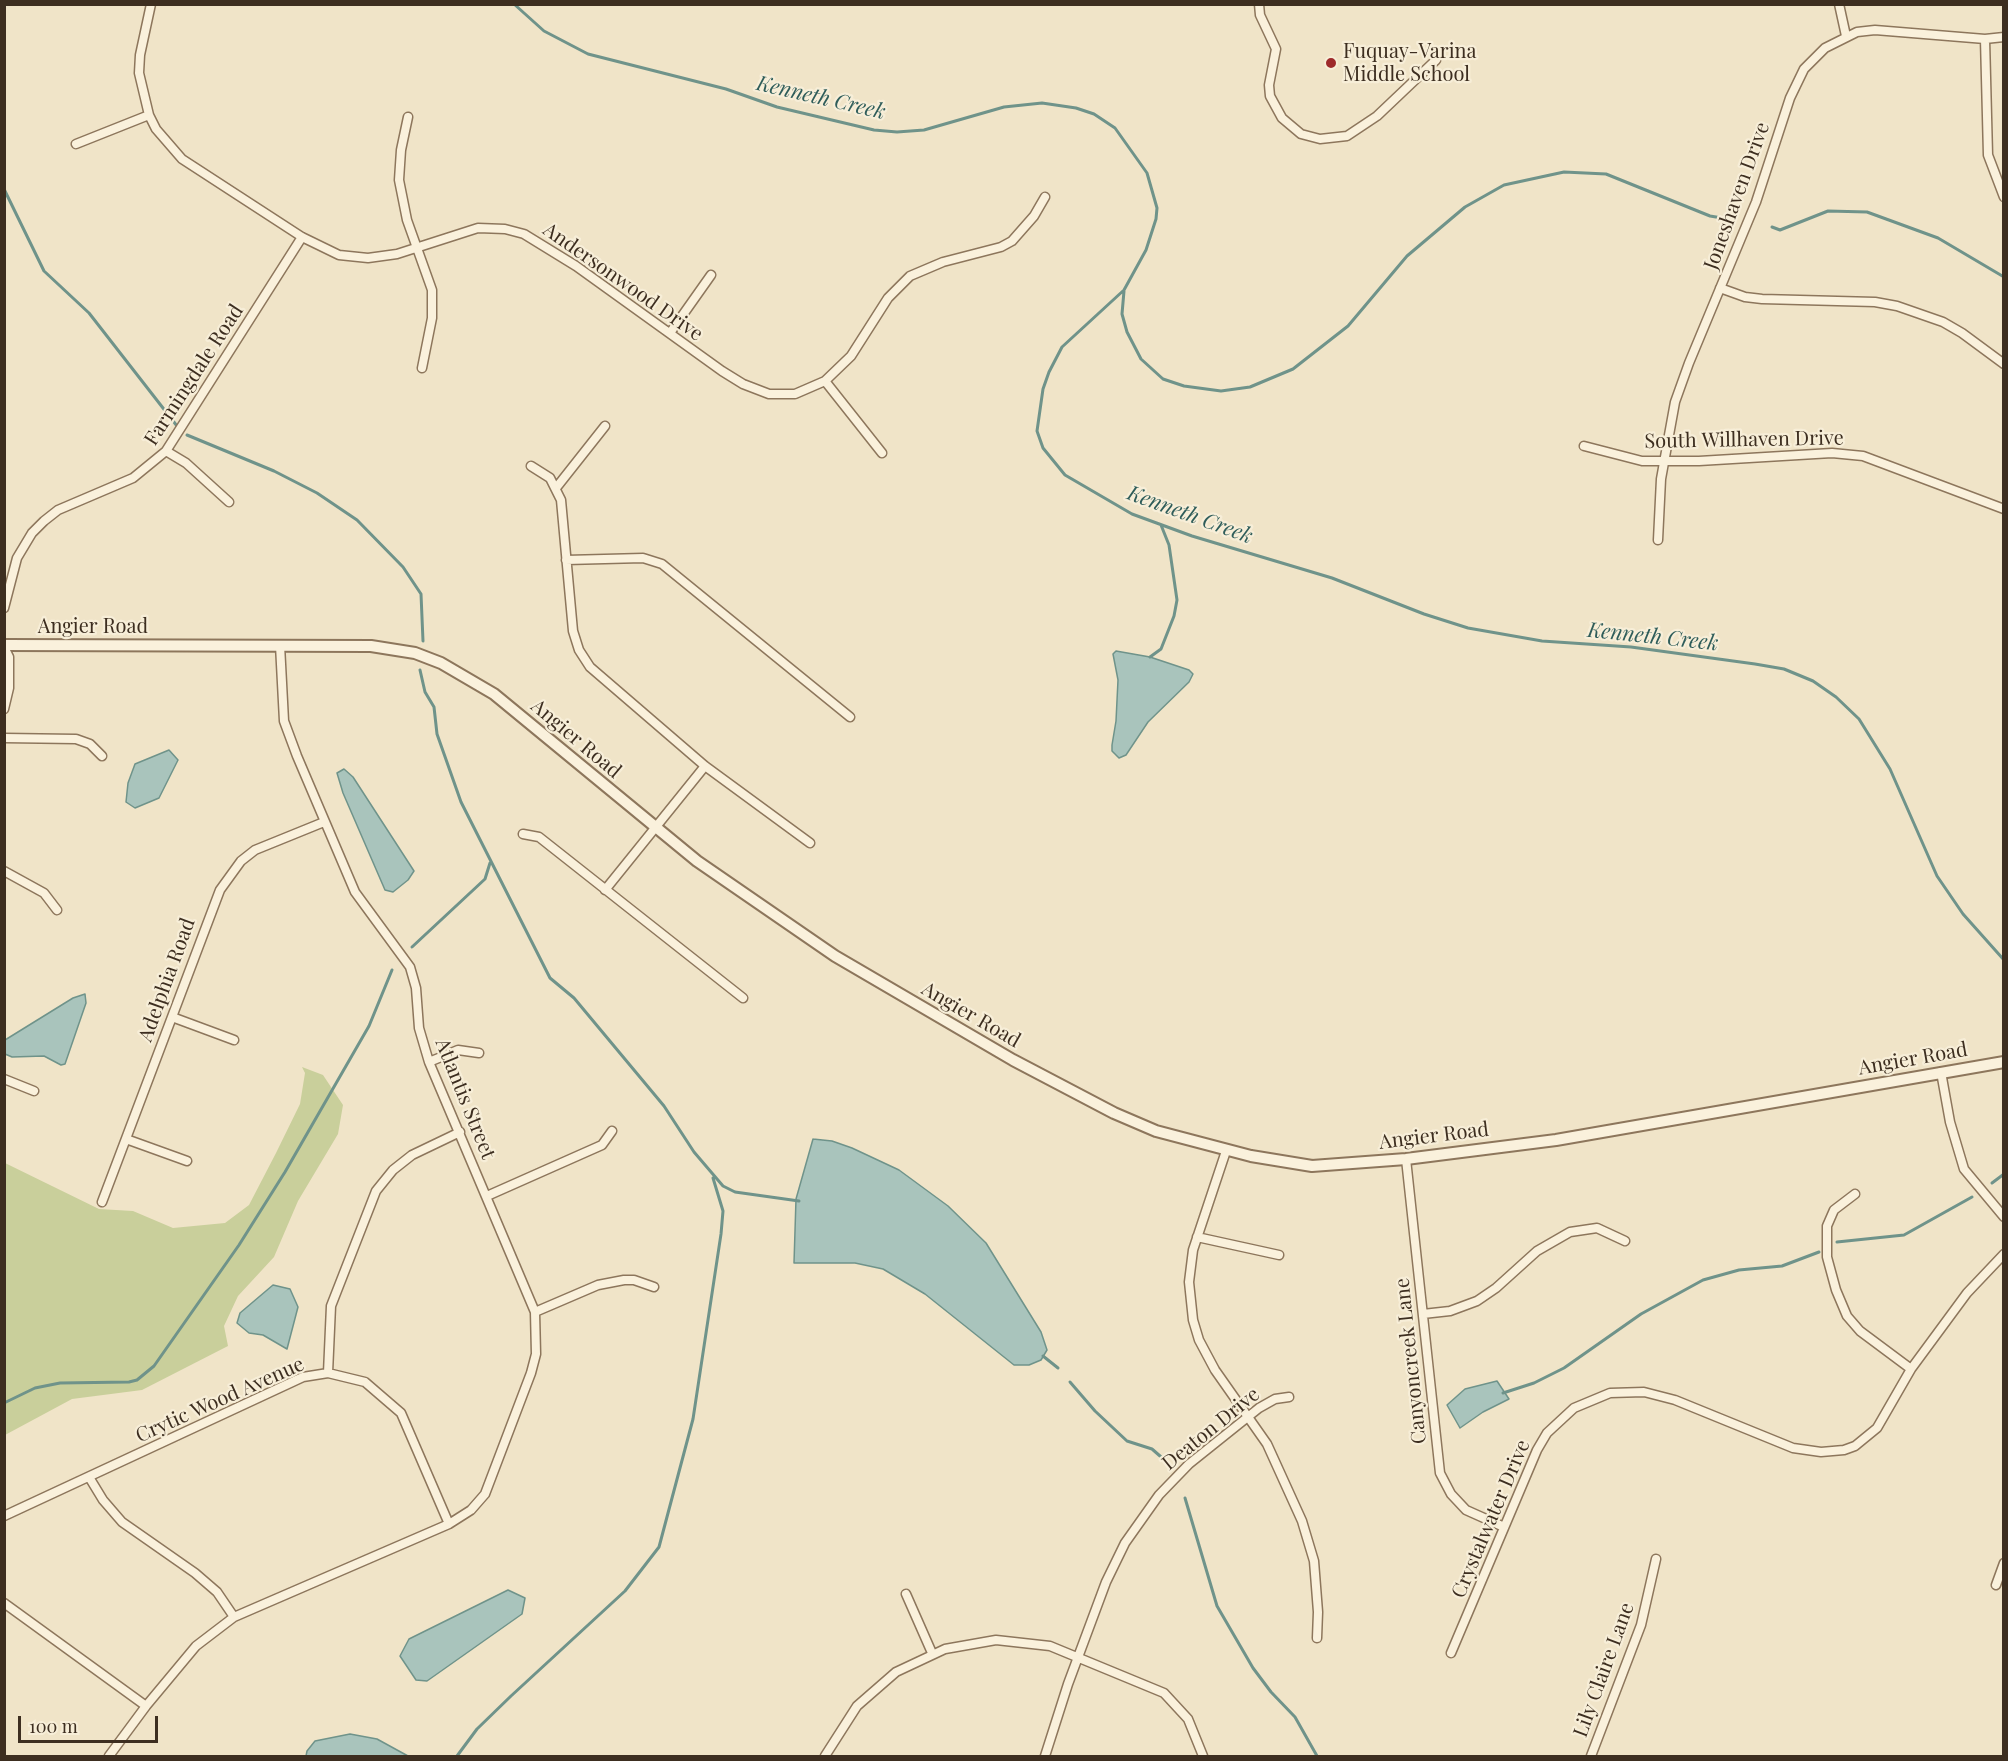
<!DOCTYPE html>
<html>
<head>
<meta charset="utf-8">
<style>
	body { margin:0 }
	#map { position:relative; width:2008px; height:1761px; overflow:hidden; background:#f0e4c8; font-family:"Playfair Display",serif }
	canvas { display:block }
	.frame { position:absolute; inset:0; border:6px solid #3d2e20; pointer-events:none }
	.scale { position:absolute; left:18px; top:1716px; width:140px; height:27px; box-sizing:border-box; border:3px solid #3d2e20; border-top:0; padding-left:8px; font-size:18px; line-height:21px; white-space:nowrap; color:#3d2e20; -webkit-text-stroke:4px #f7eed8; paint-order:stroke }
</style>
</head>
<body>
<div id="map">
<canvas width="2008" height="1761"></canvas>
<div class="frame"></div>
<div class="scale">100 m</div>
</div>
<script>
const ctx = document.querySelector('canvas').getContext('2d');
ctx.lineJoin = 'round';
function paint(path, color) { ctx.fillStyle = color; ctx.fill(path, 'evenodd'); }
const poly = rows => new Path2D(rows.map(r => 'M' + r).join(''));
function strokePath(path, color, width, dash) { ctx.strokeStyle = color; ctx.lineWidth = width; ctx.lineCap = dash ? 'butt' : 'round'; ctx.setLineDash(dash || []); ctx.stroke(path); }
function drawText(font, color, halo, rows, align = 'center') {
  ctx.font = font + ' "Playfair Display",serif'; ctx.lineWidth = 4.5; ctx.setLineDash([]); ctx.textBaseline = 'middle'; ctx.strokeStyle = halo; ctx.fillStyle = color; for (const [text, x, y, turn = 0] of rows) {
    ctx.save(); ctx.translate(x, y); ctx.rotate((+turn || 0) * Math.PI / 180); ctx.textAlign = isNaN(turn) ? turn : align; if (halo) ctx.strokeText(text, 0, 0); ctx.fillText(text, 0, 0); ctx.restore();
  }
}
paint(poly([
	[302,1067,323,1075,343,1105,338,1134,298,1201,274,1257,238,1296,224,1326,228,1346,142,1390,72,1399,5,1435,5,1163,99,1209,133,1211,173,1228,225,1223,249,1205,276,1153,300,1104,305,1073]
]), '#c9cf9b');
const water = poly([
	[1116,651,1150,657,1189,670,1193,674,1189,682,1148,722,1126,755,1119,758,1112,751,1112,745,1116,721,1118,680,1113,654,1116,651],
	[169,750,178,760,159,798,135,808,126,802,128,783,135,764,169,750],
	[344,769,353,777,414,871,408,880,393,892,385,890,343,793,337,773,344,769],
	[85,994,86,1003,65,1064,61,1065,44,1056,12,1057,5,1054,5,1040,73,998,85,994],
	[813,1139,832,1141,852,1148,899,1170,948,1206,986,1243,1041,1332,1047,1350,1041,1360,1029,1365,1014,1365,925,1294,883,1269,855,1263,794,1263,796,1199,813,1139],
	[273,1285,290,1289,298,1307,287,1349,263,1335,249,1333,237,1323,240,1313,273,1285],
	[1497,1381,1509,1399,1483,1412,1460,1428,1447,1405,1465,1389,1497,1381],
	[508,1590,525,1598,522,1614,427,1681,416,1680,400,1656,409,1639,508,1590],
	[350,1734,377,1739,408,1756,306,1756,307,1751,315,1741,350,1734]
]);
paint(water, '#a9c4bc');
strokePath(water, '#6f938a', 1.5);
strokePath(poly([
	[514,4,544,31,588,54,726,89,777,107,874,130,897,132,924,130,1004,107,1042,103,1076,108,1094,114,1115,128,1147,173,1157,208,1156,219,1146,250,1124,290,1062,347,1049,372,1043,389,1037,431,1043,448,1065,475,1132,514,1192,536,1332,578,1424,614,1468,628,1542,641,1631,647,1755,664,1784,669,1813,681,1836,697,1859,719,1890,769,1937,876,1963,914,2004,960],
	[4,189,44,271,89,313,177,426],
	[1772,227,1780,230,1828,211,1867,212,1938,238,2004,277],
	[1124,291,1122,314,1127,332,1141,359,1163,379,1184,386,1221,391,1250,387,1293,369,1348,326,1407,256,1465,207,1504,185,1564,172,1606,174,1710,216,1734,220],
	[187,435,274,471,317,493,357,520,403,567,421,594,423,641],
	[1150,657,1161,649,1174,616,1177,600,1169,545,1161,525],
	[420,670,425,692,434,707,437,734,461,802,550,978,574,998,664,1106,694,1152,723,1186,735,1192,799,1201],
	[412,947,485,879,490,863],
	[1992,1183,2004,1174],
	[1837,1242,1904,1235,1972,1197],
	[1043,1356,1058,1368],
	[1070,1382,1095,1411,1127,1441,1152,1449,1168,1463],
	[1503,1393,1534,1383,1564,1368,1641,1314,1703,1280,1739,1270,1782,1266,1819,1252],
	[4,1403,35,1388,60,1383,129,1382,137,1380,154,1366,239,1245,285,1172,369,1026,392,970],
	[1185,1498,1217,1606,1253,1668,1271,1692,1295,1717,1317,1756],
	[457,1756,477,1729,511,1696,625,1591,659,1547,693,1419,721,1234,723,1211,713,1178]
]), '#6f938a', 3);
const minor = poly([
	[151,4,140,55,139,73,149,115,156,129,182,159,302,237,339,255,368,258,397,254,478,228,505,229,524,234,576,266,722,371,743,384,769,394,795,394,825,381,851,356,888,298,910,276,943,262,1001,247,1012,241,1034,216,1045,197],
	[1259,4,1260,15,1276,49,1269,85,1270,96,1282,118,1301,134,1320,139,1347,136,1377,116,1436,60],
	[1839,4,1846,36],
	[1985,39,1988,155,2004,197],
	[408,117,401,150,399,180,407,220,432,290,432,318,422,368],
	[76,144,149,115],
	[1720,288,1745,297,1762,299,1875,302,1897,306,1943,322,1962,333,2004,364],
	[670,333,711,275],
	[825,381,882,453],
	[1584,446,1642,461,1699,461,1832,453,1863,456,2004,509],
	[166,451,186,463,229,502],
	[531,466,550,478,561,500,573,631,579,650,590,667,705,766,810,843],
	[556,488,605,426],
	[1658,540,1661,479,1675,402,1689,363,1756,202,1790,98,1804,69,1825,48,1857,32,1875,30,1985,39,2004,37],
	[566,560,643,558,662,564,850,717],
	[4,608,17,558,32,533,44,521,58,510,133,478,166,451,302,237],
	[4,647,9,657,9,688,4,709],
	[4,738,76,739,90,744,102,756],
	[523,834,539,837,743,998],
	[4,871,44,893,57,910],
	[605,890,705,766],
	[172,1017,234,1040],
	[429,1062,458,1050,479,1053],
	[1941,1072,1950,1122,1964,1169,2004,1217],
	[4,1079,34,1091],
	[126,1139,187,1161],
	[1226,1151,1193,1250,1189,1282,1193,1320,1199,1340,1215,1370,1267,1444,1302,1521,1314,1561,1318,1612,1317,1638],
	[1406,1159,1440,1473,1451,1494,1466,1510,1504,1527],
	[1855,1194,1834,1210,1827,1226,1827,1257,1836,1290,1847,1316,1860,1331,1911,1369],
	[487,1196,602,1145,612,1131],
	[102,1202,220,890,241,861,255,850,324,822],
	[1197,1237,1279,1255],
	[535,1312,598,1285,624,1280,634,1280,654,1287],
	[1423,1314,1450,1311,1477,1301,1496,1288,1537,1251,1570,1232,1597,1228,1625,1241],
	[328,1373,331,1306,376,1191,393,1170,412,1155,460,1132],
	[89,1477,103,1500,122,1522,195,1573,217,1592,234,1617],
	[4,1516,303,1377,328,1373,365,1382,401,1413,449,1524],
	[1996,1585,2004,1563],
	[906,1594,932,1653],
	[4,1603,146,1706],
	[1451,1653,1537,1450,1547,1433,1574,1408,1610,1393,1644,1392,1675,1400,1793,1448,1821,1452,1844,1450,1855,1446,1877,1428,1911,1369,1967,1293,2004,1254],
	[109,1756,146,1706,196,1646,234,1617,449,1524,471,1510,485,1494,531,1373,536,1354,535,1312,429,1062,419,1028,416,988,410,967,355,892,297,756,284,721,280,645],
	[825,1756,857,1706,896,1672,945,1649,996,1640,1050,1646,1164,1693,1188,1719,1203,1756],
	[1045,1756,1068,1684,1106,1582,1125,1543,1159,1495,1189,1464,1259,1408,1275,1399,1289,1397],
	[1591,1756,1641,1625,1656,1559]
]);
const tertiary = poly([
	[4,645,371,646,415,653,441,663,494,694,697,861,835,956,1013,1060,1114,1113,1156,1131,1251,1156,1312,1166,1406,1159,1556,1140,2004,1062]
]);
strokePath(minor, '#8d765c', 11);
strokePath(tertiary, '#8d765c', 14);
strokePath(minor, '#faf1dc', 8);
strokePath(tertiary, '#faf1dc', 10);
for (const [x, y, r, color] of [
	[1331,63,6,"#9e2a2b"]
]) { const dot = new Path2D(); dot.arc(x, y, r, 0, 2 * Math.PI); ctx.fillStyle = color; ctx.fill(dot); strokePath(dot, '#f7eed8', 2); }
drawText('20px', '#3d2e20', '#f7eed8', [
	["Fuquay-Varina",1343,52],
	["Middle School",1343,75]
], 'left');
drawText('20px', '#3d2e20', '#f7eed8', [
	["Joneshaven Drive",1737,196,-70],
	["Andersonwood Drive",623,282,35],
	["Farmingdale Road",194,375,-57],
	["South Willhaven Drive",1744,440,-1],
	["Angier Road",93,627],
	["Angier Road",576,739,40],
	["Adelphia Road",167,980,-70],
	["Angier Road",971,1015,30],
	["Angier Road",1913,1059,-10],
	["Atlantis Street",465,1099,68],
	["Angier Road",1434,1136,-7],
	["Canyoncreek Lane",1411,1361,-96],
	["Crytic Wood Avenue",220,1400,-24],
	["Deaton Drive",1211,1429,-39],
	["Crystalwater Drive",1491,1519,-67],
	["Lily Claire Lane",1604,1670,-70]
]);
drawText('italic 21px', '#2f5d5a', '#f7eed8', [
	["Kenneth Creek",821,98,13],
	["Kenneth Creek",1190,515,20],
	["Kenneth Creek",1653,637,6]
]);
</script>
</body>
</html>
